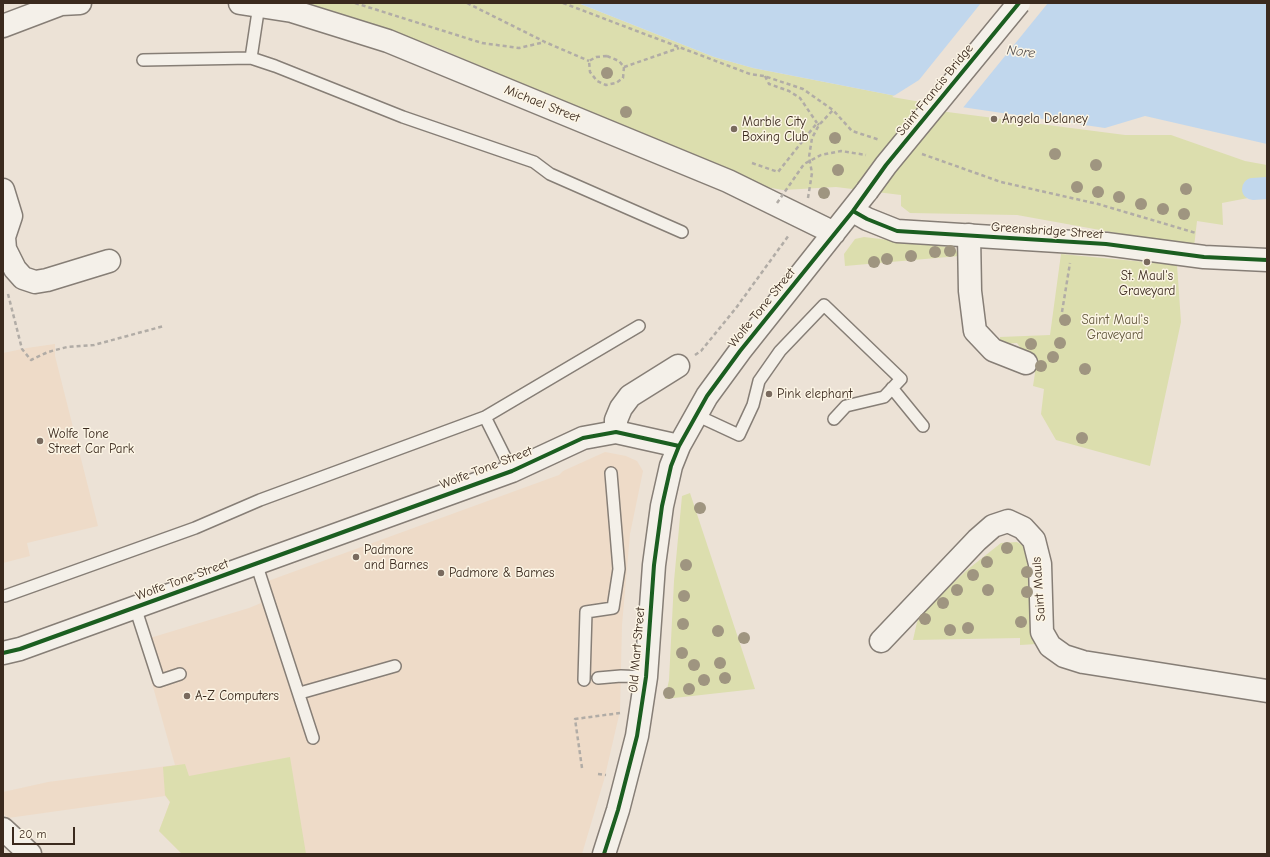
<!DOCTYPE html>
<html>
<head>
<meta charset="utf-8">
<style>
	body { margin:0 }
	#map { position:relative; width:1270px; height:857px; overflow:hidden; background:#ece2d6; font-family:"Comic Neue",sans-serif }
	canvas { display:block }
	.frame { position:absolute; inset:0; border:4px solid #3b2a1e; pointer-events:none }
	.scale { position:absolute; left:12px; top:827px; width:63px; height:18px; box-sizing:border-box; border:2px solid #3b2a1e; border-top:0; padding-left:5px; font-size:12px; line-height:14px; white-space:nowrap; color:#3b2a1e; -webkit-text-stroke:3px #fcf5e5; paint-order:stroke }
</style>
</head>
<body>
<div id="map">
<canvas width="1270" height="857"></canvas>
<div class="frame"></div>
<div class="scale">20 m</div>
</div>
<script>
const ctx = document.querySelector('canvas').getContext('2d');
ctx.lineJoin = 'round';
function paint(path, color) { ctx.fillStyle = color; ctx.fill(path, 'evenodd'); }
const poly = rows => new Path2D(rows.map(r => 'M' + r).join(''));
function strokePath(path, color, width, dash) { ctx.strokeStyle = color; ctx.lineWidth = width; ctx.lineCap = dash ? 'butt' : 'round'; ctx.setLineDash(dash || []); ctx.stroke(path); }
function drawText(font, color, halo, rows, align = 'center') {
  ctx.font = font + ' "Comic Neue",sans-serif'; ctx.lineWidth = 3; ctx.setLineDash([]); ctx.textBaseline = 'middle'; ctx.strokeStyle = halo; ctx.fillStyle = color; for (const [text, x, y, turn = 0] of rows) {
    ctx.save(); ctx.translate(x, y); ctx.rotate((+turn || 0) * Math.PI / 180); ctx.textAlign = isNaN(turn) ? turn : align; if (halo) ctx.strokeText(text, 0, 0); ctx.fillText(text, 0, 0); ctx.restore();
  }
}
paint(poly([
	[55,344,55,356,98,526,27,543,30,556,3,563,3,353,27,348],
	[605,452,626,456,637,461,643,471,630,534,622,625,620,711,604,780,582,854,182,854,159,831,170,802,165,796,8,818,3,813,3,792,48,782,175,765,139,637,150,638,249,608,261,603,257,585,559,475,563,471]
]), '#eedbc8');
paint(poly([
	[306,3,578,3,714,57,753,68,927,102,932,110,1125,135,1171,135,1245,161,1267,165,1267,180,1248,187,1248,198,1222,203,1223,225,1197,221,1194,247,1017,215,910,213,901,206,901,195,836,187,783,190,760,186,436,47],
	[864,237,948,247,956,250,959,256,845,266,844,254,855,239],
	[1061,254,1177,265,1181,322,1150,466,1056,440,1041,414,1044,389,1033,386,1035,373,1034,366,1017,343,1000,344,1000,337,1050,335],
	[690,493,755,689,665,699,669,680,674,581,682,496],
	[1017,542,1024,546,1029,555,1037,644,1020,645,1020,638,913,640,917,622,925,610,967,570,1001,543],
	[290,757,306,854,182,854,159,831,170,802,165,795,163,767,185,764,189,776]
]), '#dcdeae');
paint(poly([
	[578,3,1267,4,1267,144,1145,116,1105,128,927,102,753,68,714,57]
]), '#c1d7ed');
paint(poly([
	[981,3,1048,3,962,109,892,97,919,80]
]), '#ece2d6');
strokePath(poly([
	[1253,189,1267,188]
]), '#c1d7ed', 22);
const lane = poly([
	[251,58,259,5],
	[143,60,251,58,275,66,403,117,534,162,550,174,682,232],
	[892,388,923,426],
	[696,415,739,435,753,405,759,381,780,351,824,305,901,379,884,397,846,406,834,419],
	[485,417,512,471],
	[256,563,313,738],
	[5,596,195,528,260,500,485,417,639,326],
	[135,607,159,681,180,674],
	[598,678,621,676,646,677],
	[584,680,586,612,613,608,619,569,611,473],
	[300,693,395,666]
]);
const street = poly([
	[3,190,11,216,4,237,5,249,15,269,23,278,35,282,47,280,109,261],
	[969,235,970,291,975,331,993,350,1026,363],
	[616,432,616,420,621,408,630,396,678,366],
	[881,641,977,540,993,526,1008,521,1023,528,1034,540,1040,564,1042,632,1050,646,1064,656,1083,662,1267,691],
	[3,829,30,854]
]);
const secondary = poly([
	[240,3,292,11,388,41,728,181,834,233],
	[3,26,61,4,80,3],
	[853,211,867,219,897,231,1106,244,1204,257,1267,260],
	[3,653,20,649,512,471,583,438,616,432,679,446],
	[604,854,618,810,637,736,646,677,654,565,662,506,671,466,679,446,707,396,740,351,867,191]
]);
strokePath(lane, '#867e76', 14);
strokePath(street, '#867e76', 25);
strokePath(secondary, '#867e76', 25);
strokePath(poly([
	[355,3,482,43,519,48,545,42],
	[467,3,545,42,589,61],
	[563,3,750,74,764,76,803,89,833,110,852,131,880,140],
	[607,56,619,61,624,67,623,78,616,83,606,85,597,81,590,72,589,61,596,57,607,56],
	[624,67,679,48],
	[765,76,769,84,789,91,800,98,817,123],
	[922,154,1001,182,1098,204,1196,233],
	[752,163,778,172,817,123,819,125],
	[808,198,812,173,809,157,812,138,819,125,833,110],
	[8,294,22,349,31,360,48,352,67,347,94,345,164,326],
	[1062,312,1070,263],
	[695,355,701,351,736,308,789,235],
	[582,768,575,719,620,713],
	[598,774,606,775]
]), '#b1aca6', 2.5, [4, 3]);
strokePath(lane, '#f4f0e9', 11);
strokePath(street, '#f4f0e9', 22);
strokePath(secondary, '#f4f0e9', 22);
const secondaryBridge = poly([
	[867,191,886,165,1019,3]
]);
strokePath(secondaryBridge, '#867e76', 25, []);
strokePath(poly([
	[777,203,804,164,821,155,841,151,866,155]
]), '#b1aca6', 2.5, [4, 3]);
strokePath(secondaryBridge, '#f4f0e9', 22);
strokePath(poly([
	[853,211,867,219,897,231,1106,244,1204,257,1267,260],
	[3,653,20,649,512,471,583,438,616,432,679,446],
	[604,854,618,810,637,736,646,677,654,565,662,506,671,466,679,446,707,396,740,351,853,211,886,165,1019,3]
]), '#1b5e20', 4);
ctx.fillStyle = '#9f9580';
for (const [x, y] of [
	[607,73],
	[626,112],
	[835,138],
	[1055,154],
	[1096,165],
	[838,170],
	[1077,187],
	[1186,189],
	[1098,192],
	[824,193],
	[1119,197],
	[1141,204],
	[1163,209],
	[1184,214],
	[950,251],
	[935,252],
	[911,256],
	[887,259],
	[874,262],
	[1065,320],
	[1060,343],
	[1031,344],
	[1053,357],
	[1041,366],
	[1085,369],
	[1082,438],
	[700,508],
	[1007,548],
	[987,562],
	[686,565],
	[1027,572],
	[973,575],
	[957,590],
	[988,590],
	[1027,592],
	[684,596],
	[943,603],
	[925,619],
	[1021,622],
	[683,624],
	[968,628],
	[950,630],
	[718,631],
	[744,638],
	[682,653],
	[720,663],
	[694,665],
	[725,678],
	[704,680],
	[689,689],
	[669,693]
]) { ctx.beginPath(); ctx.arc(x, y, 6, 0, 2 * Math.PI); ctx.fill(); }
for (const [x, y, r, color] of [
	[994,119,4,"#796a5e"],
	[734,129,4,"#796a5e"],
	[1147,262,4,"#796a5e"],
	[769,394,4,"#796a5e"],
	[40,441,4,"#796a5e"],
	[356,557,4,"#796a5e"],
	[441,573,4,"#796a5e"],
	[187,696,4,"#796a5e"]
]) { const dot = new Path2D(); dot.arc(x, y, r, 0, 2 * Math.PI); ctx.fillStyle = color; ctx.fill(dot); strokePath(dot, '#fcf5e5', 1.5); }
drawText('13px', '#3b2a1e', '#fcf5e5', [
	["Saint Francis Bridge",935,90,-51],
	["Michael Street",542,104,22],
	["Greensbridge Street",1047,231,4],
	["Wolfe Tone Street",762,308,-51],
	["Wolfe Tone Street",486,468,-21],
	["Wolfe Tone Street",182,580,-20],
	["Saint Mauls",1039,589,-94],
	["Old Mart Street",637,650,-85]
]);
drawText('13px', '#3b2a1e', '#fcf5e5', [
	["Angela Delaney",1002,119],
	["Marble City",742,122],
	["Boxing Club",742,137],
	["St. Maul's",1147,276,"center"],
	["Graveyard",1147,291,"center"],
	["Pink elephant",777,394],
	["Wolfe Tone",48,434],
	["Street Car Park",48,449],
	["Padmore",364,550],
	["and Barnes",364,565],
	["Padmore & Barnes",449,573],
	["A-Z Computers",195,696]
], 'left');
drawText('13px', '#60563a', '#fcf5e5', [
	["Saint Maul's",1115,320],
	["Graveyard",1115,335]
]);
drawText('italic 14px', '#585454', '#fcf5e5', [
	["Nore",1021,52,7]
]);
</script>
</body>
</html>
